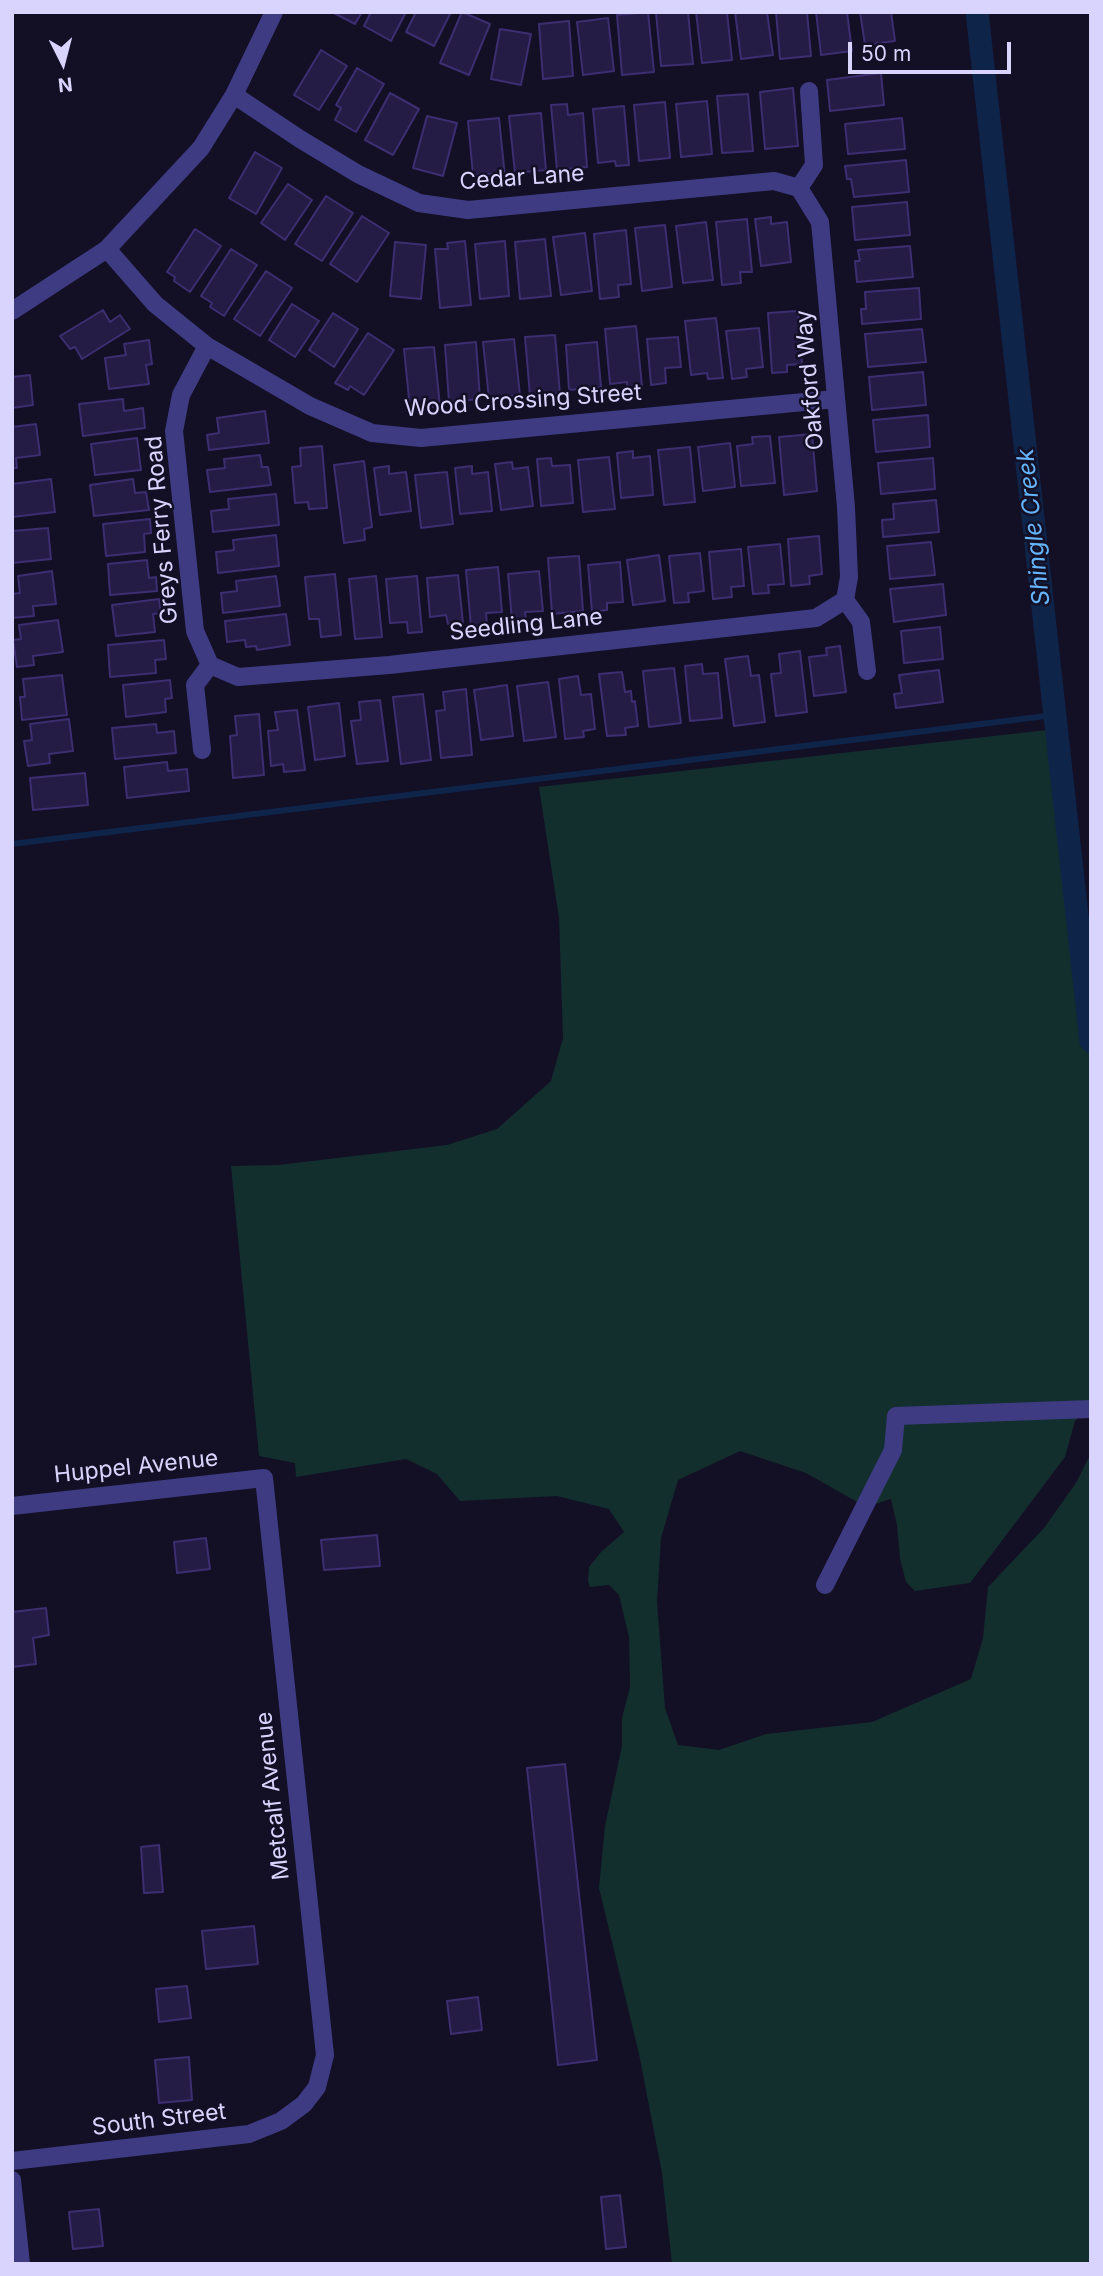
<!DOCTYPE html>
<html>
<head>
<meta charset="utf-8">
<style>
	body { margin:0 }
	#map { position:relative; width:1103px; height:2276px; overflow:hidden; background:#130f25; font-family:Inter,sans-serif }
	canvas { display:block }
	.frame { position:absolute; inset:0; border:14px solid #d9d4fe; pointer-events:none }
	.north { position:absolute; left:28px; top:28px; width:70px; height:70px; -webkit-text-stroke:5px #130f25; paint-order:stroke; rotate:174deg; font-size:19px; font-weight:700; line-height:28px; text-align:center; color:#d9d4fe }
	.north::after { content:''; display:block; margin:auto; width:24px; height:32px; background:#d9d4fe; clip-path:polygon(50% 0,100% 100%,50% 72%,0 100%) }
	.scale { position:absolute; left:848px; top:42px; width:163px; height:32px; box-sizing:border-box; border:4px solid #d9d4fe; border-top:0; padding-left:9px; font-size:21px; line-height:24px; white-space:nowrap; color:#d9d4fe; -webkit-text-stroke:5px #130f25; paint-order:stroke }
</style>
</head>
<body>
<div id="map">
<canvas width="1103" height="2276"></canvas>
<div class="frame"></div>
<div class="north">N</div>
<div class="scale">50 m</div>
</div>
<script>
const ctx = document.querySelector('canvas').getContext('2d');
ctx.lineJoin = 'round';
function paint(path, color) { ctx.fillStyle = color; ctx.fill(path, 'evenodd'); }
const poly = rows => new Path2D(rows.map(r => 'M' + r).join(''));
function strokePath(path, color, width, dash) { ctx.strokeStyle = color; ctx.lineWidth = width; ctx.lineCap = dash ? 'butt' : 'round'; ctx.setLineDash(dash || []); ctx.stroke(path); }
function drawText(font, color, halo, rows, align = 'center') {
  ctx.font = font + ' Inter,sans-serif'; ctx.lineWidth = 5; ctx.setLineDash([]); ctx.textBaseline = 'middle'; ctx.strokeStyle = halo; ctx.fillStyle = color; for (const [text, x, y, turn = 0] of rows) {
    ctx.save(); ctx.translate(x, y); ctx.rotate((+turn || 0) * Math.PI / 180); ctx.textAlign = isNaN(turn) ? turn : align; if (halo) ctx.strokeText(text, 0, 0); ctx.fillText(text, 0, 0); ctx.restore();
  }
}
paint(poly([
	[1056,729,1091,1037,1091,1407,1075,1421,1065,1457,970,1583,915,1591,906,1582,900,1559,897,1525,891,1499,866,1507,806,1473,740,1451,678,1480,661,1538,657,1602,665,1708,678,1745,719,1750,766,1734,872,1722,971,1679,983,1638,988,1587,1044,1528,1076,1483,1091,1453,1091,2264,672,2264,662,2173,639,2054,599,1888,605,1826,622,1746,622,1718,630,1687,629,1637,619,1595,609,1585,590,1587,588,1581,589,1567,601,1552,624,1532,609,1509,557,1496,460,1501,437,1474,406,1459,296,1477,295,1463,259,1456,231,1166,278,1165,447,1145,497,1129,551,1081,563,1038,559,918,539,787]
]), '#122f2e');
strokePath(poly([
	[12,844,1054,715]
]), '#0f2449', 6);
strokePath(poly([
	[977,12,1091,1041]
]), '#0f2449', 23);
const building = poly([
	[332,12,362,12,355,24,332,12],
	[371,12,406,12,391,41,364,26,371,12],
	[416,12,451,12,434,46,406,32,416,12],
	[462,12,490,24,469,75,440,63,462,12],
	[648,12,654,72,622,75,617,15,648,12],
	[688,12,693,64,661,66,656,13,688,12],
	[696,12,727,12,732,60,702,63,696,12],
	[735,12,767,12,773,55,741,59,735,12],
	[776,12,807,12,811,56,780,59,776,12],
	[816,12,847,12,852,51,821,55,816,12],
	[860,12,891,12,895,41,865,45,860,12],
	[608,18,614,71,583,75,577,22,608,18],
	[569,21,573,76,543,79,539,24,569,21],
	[500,29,531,34,521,85,491,79,500,29],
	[321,50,347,66,319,110,294,95,321,50],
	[357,68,384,84,356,132,335,120,341,108,336,105,357,68],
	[881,73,884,105,830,111,827,80,881,73],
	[793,88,798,146,765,149,760,92,793,88],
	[390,93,419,109,393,155,365,140,390,93],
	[748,94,753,151,722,153,717,96,748,94],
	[707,101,712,154,681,157,676,104,707,101],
	[665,102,670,158,639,161,634,105,665,102],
	[567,104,568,115,583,113,587,167,557,170,551,105,567,104],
	[624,106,629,165,616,166,615,161,598,163,593,109,624,106],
	[541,113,546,170,515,173,509,116,541,113],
	[427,116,457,123,443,176,413,168,427,116],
	[499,118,505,177,492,178,491,174,473,175,468,121,499,118],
	[902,118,905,149,848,154,845,124,902,118],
	[255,152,282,168,256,214,229,198,255,152],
	[906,160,909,192,854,197,851,179,847,179,845,166,906,160],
	[288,184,312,200,285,240,261,223,288,184],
	[326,196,353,213,322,261,295,244,326,196],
	[907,202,910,235,855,240,852,207,907,202],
	[362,216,389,233,357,282,330,264,362,216],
	[771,217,771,224,787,222,791,262,761,266,755,219,771,217],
	[747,219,752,272,740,272,741,283,722,285,716,222,747,219],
	[706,222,713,280,683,283,676,226,706,222],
	[665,225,672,287,642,291,635,228,665,225],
	[195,229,221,246,190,292,174,281,175,277,167,272,195,229],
	[626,230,631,284,618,285,619,297,600,299,594,234,626,230],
	[585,233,592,291,561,295,553,237,585,233],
	[545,239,551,296,520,299,515,242,545,239],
	[465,241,471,305,440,308,435,249,448,249,447,243,465,241],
	[505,241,509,296,480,299,475,244,505,241],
	[395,242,426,245,421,299,390,296,395,242],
	[910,246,913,277,857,282,855,261,860,261,858,250,910,246],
	[231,249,257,265,224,316,210,307,212,303,201,296,231,249],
	[266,271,292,288,260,336,234,319,266,271],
	[919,288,921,319,862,324,861,309,866,309,865,292,919,288],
	[292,304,319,321,295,357,269,340,292,304],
	[103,310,110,322,120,315,130,329,82,359,75,347,70,349,60,336,103,310],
	[798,311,802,364,787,365,787,372,772,373,768,313,798,311],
	[333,313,358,329,334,367,309,350,333,313],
	[716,318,723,378,708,379,707,373,691,375,685,321,716,318],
	[636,326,642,386,627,388,627,382,610,384,605,329,636,326],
	[759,328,763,367,746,369,747,377,732,379,726,331,759,328],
	[922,329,926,362,868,367,865,334,922,329],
	[368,333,394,350,364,395,350,386,348,390,335,383,368,333],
	[555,335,560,394,530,396,525,337,555,335],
	[678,337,681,367,665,368,666,383,651,385,647,339,678,337],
	[514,339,520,395,489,399,483,342,514,339],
	[149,340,152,364,146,365,149,384,109,389,105,358,126,355,124,344,149,340],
	[476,342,480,399,449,402,445,345,476,342],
	[597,342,601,387,569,390,566,345,597,342],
	[434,347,440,406,410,409,404,349,434,347],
	[923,372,926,405,872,410,869,377,923,372],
	[30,375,33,405,12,408,12,377,30,375],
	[123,399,124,411,143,408,145,428,83,436,79,404,123,399],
	[265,411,269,443,209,450,207,435,219,433,217,418,265,411],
	[928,415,930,447,876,452,873,420,928,415],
	[36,424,40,455,16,458,17,468,12,468,12,427,36,424],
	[812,434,817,491,784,495,779,437,812,434],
	[770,436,775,483,741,486,737,446,753,444,752,437,770,436],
	[137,438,141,470,95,475,91,444,137,438],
	[730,443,735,487,703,491,698,447,730,443],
	[322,446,327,508,309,509,308,502,295,503,292,467,301,466,300,448,322,446],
	[690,447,695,502,664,505,658,450,690,447],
	[633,451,633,458,650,456,653,495,621,498,617,453,633,451],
	[260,455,262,467,268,467,271,485,210,492,207,470,225,468,224,459,260,455],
	[609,457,615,509,583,512,578,460,609,457],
	[551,458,552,466,570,465,573,503,541,506,537,459,551,458],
	[933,458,935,489,881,494,878,463,933,458],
	[364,461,372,527,364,529,365,540,344,543,334,465,364,461],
	[512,462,513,469,528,467,533,506,501,510,495,464,512,462],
	[389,466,389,474,406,472,411,511,380,515,374,468,389,466],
	[472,466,472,474,488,472,492,511,460,514,455,468,472,466],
	[447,472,453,524,421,528,415,475,447,472],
	[51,479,55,512,12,517,12,484,51,479],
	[133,479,135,493,146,492,149,510,94,516,90,485,133,479],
	[276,494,279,525,213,532,211,511,229,509,228,499,276,494],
	[936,500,939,532,883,537,882,520,894,519,893,504,936,500],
	[150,519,151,533,144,534,145,552,106,556,103,524,150,519],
	[48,528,51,559,12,563,12,531,48,528],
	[276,535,279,566,218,573,216,552,234,550,233,540,276,535],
	[819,536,822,574,809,576,810,584,791,586,788,539,819,536],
	[931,542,935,575,890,579,887,546,931,542],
	[780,544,784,584,768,585,769,593,753,594,748,547,780,544],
	[741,549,744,586,731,587,732,597,713,599,709,552,741,549],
	[700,553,704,591,688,593,689,602,674,603,669,556,700,553],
	[659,555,665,601,633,605,627,560,659,555],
	[579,556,583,611,552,614,548,558,579,556],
	[147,560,149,578,156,577,157,591,110,595,108,564,147,560],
	[620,562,623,602,607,603,607,610,592,612,588,565,620,562],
	[498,567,502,612,486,613,487,625,471,627,466,570,498,567],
	[52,571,56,604,33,606,34,616,12,618,12,594,20,593,18,576,52,571],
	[539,571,543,611,525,612,526,620,512,621,508,574,539,571],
	[335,574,341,635,321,637,319,619,309,619,305,577,335,574],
	[458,575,463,623,448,624,446,615,430,617,427,578,458,575],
	[276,576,280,606,223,613,221,593,237,591,236,581,276,576],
	[376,576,382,637,355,639,349,579,376,576],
	[417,576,422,632,408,633,407,622,390,623,386,579,417,576],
	[943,584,946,615,894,622,890,589,943,584],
	[159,599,161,613,153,614,155,632,116,636,112,605,159,599],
	[286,614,290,645,257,650,256,646,246,647,245,640,227,642,225,621,286,614],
	[58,620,63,652,33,656,34,665,17,667,13,640,21,639,19,625,58,620],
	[940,627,943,659,904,663,901,631,940,627],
	[164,640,166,659,155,660,156,673,110,677,108,645,164,640],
	[840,646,846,692,814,696,809,657,827,655,826,648,840,646],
	[800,651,807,712,776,716,771,674,781,673,779,654,800,651],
	[748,656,751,676,759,675,765,722,734,726,725,659,748,656],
	[702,664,703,674,718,673,722,718,690,721,685,666,702,664],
	[674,668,681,723,649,727,643,671,674,668],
	[939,670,943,702,896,708,894,694,902,693,899,675,939,670],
	[622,672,625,692,631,691,632,702,635,701,638,726,625,728,626,735,607,736,599,674,622,672],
	[62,675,67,715,22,720,20,697,25,697,23,679,62,675],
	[578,676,581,695,591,694,595,729,583,731,584,737,565,739,559,679,578,676],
	[170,680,172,698,165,699,166,712,126,717,123,685,170,680],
	[548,682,556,737,524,741,517,686,548,682],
	[507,685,513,736,481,740,474,690,507,685],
	[466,689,472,755,441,758,436,711,445,710,443,692,466,689],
	[423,694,431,760,401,764,393,697,423,694],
	[380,700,388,761,357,764,351,721,361,720,359,702,380,700],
	[339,703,345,756,315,760,308,707,339,703],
	[297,710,305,770,284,772,283,764,271,766,268,731,278,730,275,712,297,710],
	[259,714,264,775,233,778,230,736,237,735,235,716,259,714],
	[69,719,73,751,49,754,50,763,28,766,24,741,32,740,30,724,69,719],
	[156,724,157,733,174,731,176,753,115,759,112,728,156,724],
	[167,762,168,771,187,769,189,791,127,798,124,767,167,762],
	[85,773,88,805,33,810,30,778,85,773],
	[377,1535,380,1566,324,1570,321,1540,377,1535],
	[206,1538,210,1569,177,1573,174,1542,206,1538],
	[46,1608,49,1635,33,1638,36,1664,12,1667,12,1612,46,1608],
	[565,1764,597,2060,558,2065,527,1768,565,1764],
	[159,1845,163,1892,144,1893,141,1847,159,1845],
	[254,1926,258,1964,206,1969,202,1931,254,1926],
	[187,1986,191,2018,159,2022,156,1989,187,1986],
	[478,1997,482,2030,451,2034,447,2001,478,1997],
	[189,2057,192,2100,159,2103,155,2060,189,2057],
	[620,2195,626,2247,606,2249,601,2197,620,2195],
	[99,2209,103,2246,73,2249,69,2212,99,2209]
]);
paint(building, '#251c45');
strokePath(building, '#3c2e71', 2);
strokePath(poly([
	[234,95,300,139,358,174,419,203,468,210,774,181,799,188],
	[799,188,820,222,846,507,849,577,845,600,861,622,867,671],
	[799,188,814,165,809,91],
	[107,249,155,304,207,346,310,406,372,433,421,438,836,399],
	[12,311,107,249,201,148,234,95,274,12],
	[207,346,181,395,174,431,195,631,210,665],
	[210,665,238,677,389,665,816,618,845,600],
	[202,750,195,685,210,665],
	[12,1506,264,1478,325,2055,317,2087,304,2104,281,2121,249,2134,12,2161],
	[825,1585,893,1450,896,1416,1091,1409],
	[12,2180,21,2264]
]), '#3f3b83', 18);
drawText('23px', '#d9d4fe', '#130f25', [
	["Cedar Lane",522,178,-4],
	["Oakford Way",810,380,-95],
	["Wood Crossing Street",523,401,-4],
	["Greys Ferry Road",162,530,-95],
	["Seedling Lane",526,625,-6],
	["Huppel Avenue",136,1467,-6],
	["Metcalf Avenue",273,1796,-96],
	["South Street",159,2120,-7]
]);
drawText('italic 24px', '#64b4fc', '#130f25', [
	["Shingle Creek",1034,527,-96]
]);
</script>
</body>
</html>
